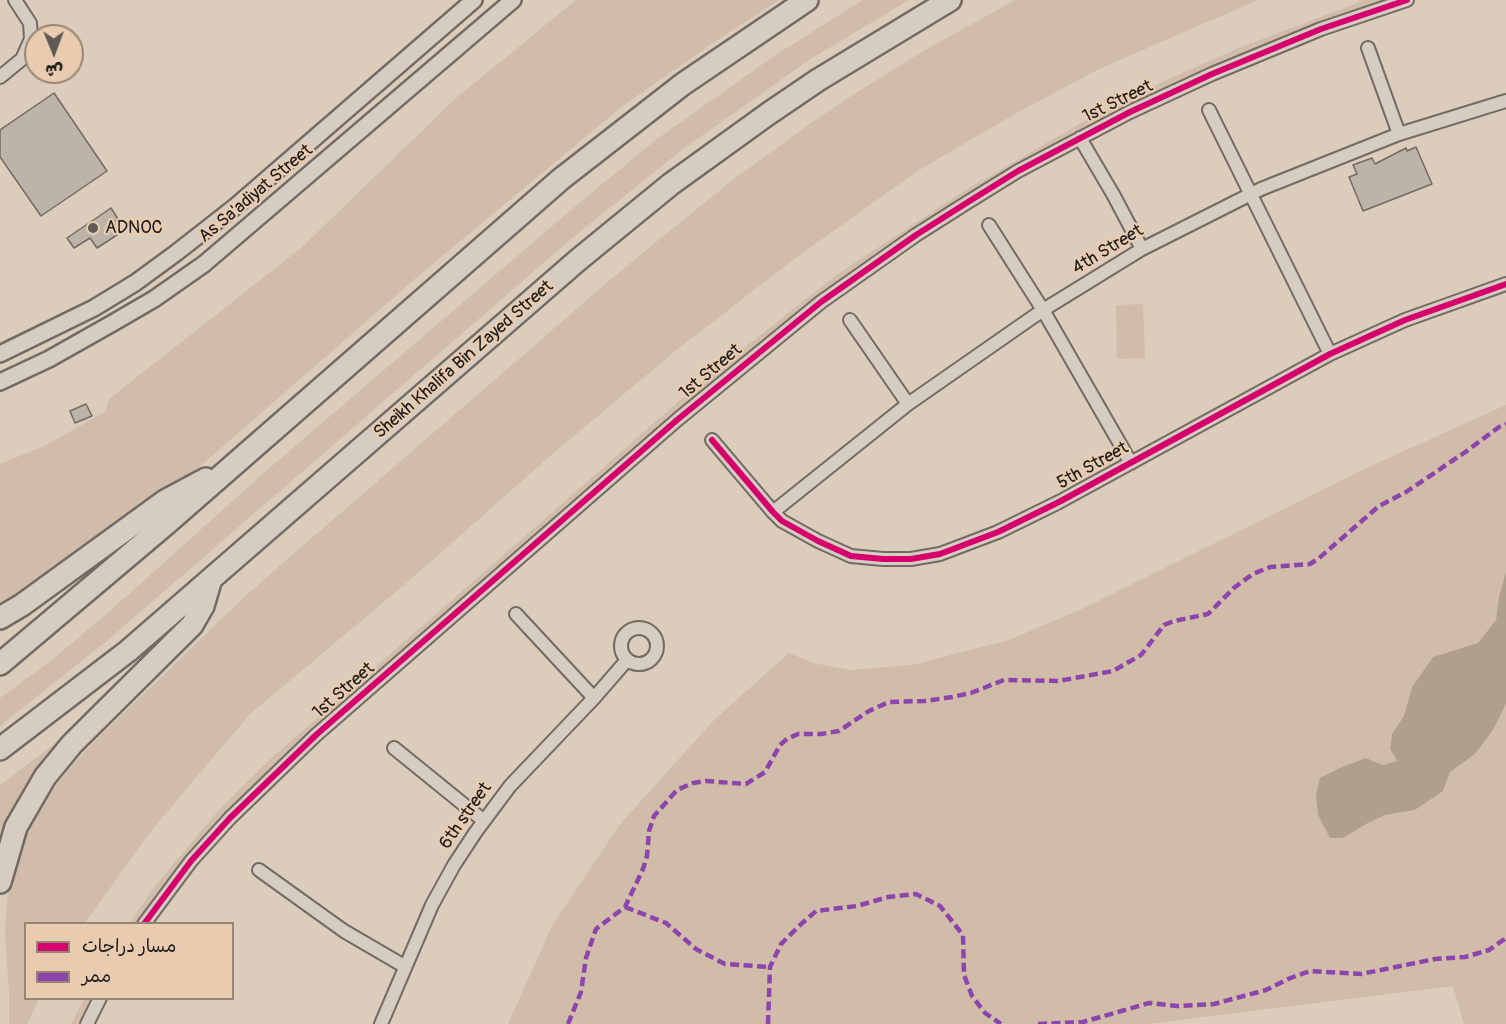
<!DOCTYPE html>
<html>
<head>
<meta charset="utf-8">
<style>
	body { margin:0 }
	#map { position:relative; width:1506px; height:1024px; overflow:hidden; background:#dcccbc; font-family:Pangolin,"Playpen Sans Arabic",sans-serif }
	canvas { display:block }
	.legend { position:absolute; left:24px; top:922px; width:210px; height:78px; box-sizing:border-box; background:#e9cbaf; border:2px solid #978574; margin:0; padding:8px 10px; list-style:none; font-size:18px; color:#1c1c1c }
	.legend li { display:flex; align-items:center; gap:12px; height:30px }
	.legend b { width:30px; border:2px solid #978574 }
	.north { position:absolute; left:24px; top:24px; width:60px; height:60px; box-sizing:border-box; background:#e9cbaf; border:2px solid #978574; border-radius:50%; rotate:179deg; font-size:16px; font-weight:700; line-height:24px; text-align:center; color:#1c1c1c }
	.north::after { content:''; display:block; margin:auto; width:21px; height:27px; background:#5f5a54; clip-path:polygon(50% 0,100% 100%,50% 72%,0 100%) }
</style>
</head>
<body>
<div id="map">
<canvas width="1506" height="1024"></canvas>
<ul class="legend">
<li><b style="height:8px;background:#d6006c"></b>مسار دراجات</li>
<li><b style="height:8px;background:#8e44ad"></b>ممر</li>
</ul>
<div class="north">ش</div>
</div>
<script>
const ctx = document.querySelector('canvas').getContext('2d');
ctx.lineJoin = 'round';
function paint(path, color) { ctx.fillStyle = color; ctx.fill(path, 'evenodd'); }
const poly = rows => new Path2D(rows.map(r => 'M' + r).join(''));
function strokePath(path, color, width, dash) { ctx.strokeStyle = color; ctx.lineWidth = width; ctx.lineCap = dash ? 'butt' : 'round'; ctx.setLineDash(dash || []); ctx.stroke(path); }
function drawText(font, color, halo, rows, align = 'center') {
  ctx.font = font + ' Pangolin,sans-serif'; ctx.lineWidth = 4.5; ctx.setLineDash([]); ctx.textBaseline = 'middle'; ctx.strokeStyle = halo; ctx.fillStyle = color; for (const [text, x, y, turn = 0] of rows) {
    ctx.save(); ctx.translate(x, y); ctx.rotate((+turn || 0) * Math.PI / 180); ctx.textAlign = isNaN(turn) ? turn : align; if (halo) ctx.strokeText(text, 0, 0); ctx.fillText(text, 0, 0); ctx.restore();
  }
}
paint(poly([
	[576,0,779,0,707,47,624,105,417,277,157,504,0,613,0,464,44,446,105,412,109,399,301,248,456,98],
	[863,0,909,0,809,60,683,149,578,233,109,639,0,726,0,698,48,663,110,611,265,472,578,204,657,139,774,56],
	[1015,0,1258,0,1097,70,1013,115,916,172,797,257,675,351,549,457,411,579,249,715,151,831,85,923,26,924,26,998,39,999,27,1024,9,1024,9,995,5,932,8,891,18,855,39,808,74,763,100,736,239,602,276,569,617,274,730,182,811,123,851,96,925,50],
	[1365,0,1388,0,1316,25,1213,67,1081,130,1009,171,817,298,665,422,263,775,223,814,199,841,137,923,129,924,155,886,218,811,267,762,694,388,836,275,964,191,1081,123,1166,80,1239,48],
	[1143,304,1145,358,1117,359,1116,305],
	[1506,405,1506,572,1499,597,1496,620,1478,643,1433,657,1412,687,1404,716,1392,734,1390,749,1397,761,1383,765,1366,758,1366,824,1385,815,1415,810,1443,791,1450,772,1475,754,1493,730,1506,704,1506,1024,1464,1024,1453,986,1148,1024,508,1024,552,926,621,823,715,719,789,653,813,663,850,670,912,665,1009,640,1084,608,1362,470],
	[65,736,26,784,0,836,0,785],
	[84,999,91,999,78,1024,71,1024]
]), '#d0bca8');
paint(poly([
	[1506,572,1506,704,1493,730,1475,754,1450,772,1443,791,1415,810,1385,815,1366,824,1343,838,1330,838,1318,815,1316,795,1320,778,1340,768,1366,758,1383,765,1397,761,1390,749,1392,734,1404,716,1412,687,1433,657,1478,643,1496,620,1499,597]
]), '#b19e8d');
const building = poly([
	[54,93,107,171,41,216,0,157,0,130,54,93],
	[1416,147,1432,184,1363,211,1349,177,1357,174,1353,165,1372,158,1375,164,1406,148,1407,151,1416,147],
	[111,208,118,219,114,222,120,233,97,248,90,238,74,248,67,238,111,208],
	[86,404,92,416,75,423,70,411,86,404]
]);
paint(building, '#beb3a8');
strokePath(building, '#726b64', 1.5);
const minor = poly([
	[1368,48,1399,134],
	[0,77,22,59,31,39,30,23,15,0],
	[1209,110,1330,354],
	[1080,138,1114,196,1142,249],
	[989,225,1043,310,1131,463],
	[850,320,908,404],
	[712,440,773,512,782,521,818,541,851,556,883,559,911,559,940,554,998,532,1059,502,1330,354,1405,320,1506,284],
	[773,512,908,404,1043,310,1142,249,1261,189,1399,134,1506,101],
	[516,614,594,698],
	'621 646a18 18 0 1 1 36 0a18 18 0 1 1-36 0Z',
	[394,748,484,821],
	[259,870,344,931,404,966],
	[144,924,191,861,230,818,316,735,677,420,821,302,916,235,968,202,1018,171,1130,112,1212,74,1321,29,1407,0],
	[87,1024,100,998],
	[381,1024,432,905,454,865,475,833,510,786,594,698,627,660]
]);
const tertiary = poly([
	[0,354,94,308,135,283,176,253,236,206,474,0],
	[0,382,49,359,111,324,154,299,204,264,513,0]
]);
const motorway = poly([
	[0,618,22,605,165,501,206,479],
	[0,664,166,524,561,179,683,84,807,0],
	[0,749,128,651,578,260,671,184,768,114,818,80,950,0],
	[0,882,16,827,45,777,72,744,192,625,203,606,210,582]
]);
strokePath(minor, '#726b64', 16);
strokePath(tertiary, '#726b64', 20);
strokePath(motorway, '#726b64', 26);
strokePath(minor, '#d7ccc1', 12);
strokePath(tertiary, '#d7ccc1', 15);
strokePath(motorway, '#d7ccc1', 21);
strokePath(poly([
	[625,907,666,923,696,949,725,964,770,967],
	[568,1024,581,992,586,958,596,929,625,907,643,869,647,856,649,831,654,816,677,790,693,783,706,781,746,784,765,772,780,745,787,739,798,734,821,734,839,731,869,711,889,702,925,701,952,697,971,693,1004,680,1058,681,1113,671,1141,655,1164,625,1174,621,1208,614,1235,587,1253,574,1270,567,1310,564,1318,559,1379,506,1406,492,1464,453,1499,427,1506,424],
	[768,1024,770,967,781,944,799,926,816,911,857,906,888,897,916,894,940,906,963,935,964,975,972,996,985,1013,1001,1024],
	[1038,1024,1083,1022,1149,1003,1177,1006,1214,1004,1266,990,1288,979,1310,971,1361,974,1435,959,1465,957,1489,950,1506,938]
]), '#8e44ad', 4.5, [9, 4.5]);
strokePath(poly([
	[712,440,773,512,782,521,818,541,851,556,883,559,911,559,940,554,998,532,1059,502,1330,354,1405,320,1506,284],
	[144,924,191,861,230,818,316,735,677,420,821,302,916,235,968,202,1018,171,1130,112,1212,74,1321,29,1407,0]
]), '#d6006c', 6);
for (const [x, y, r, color] of [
	[93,228,6,"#5f5a54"]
]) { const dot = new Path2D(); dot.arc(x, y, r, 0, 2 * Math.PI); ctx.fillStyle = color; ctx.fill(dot); strokePath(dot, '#e9cbaf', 2); }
drawText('18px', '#1c1c1c', '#e9cbaf', [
	["1st Street",1118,102,-26],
	["As Sa'adiyat Street",256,194,-40],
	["4th Street",1108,250,-31],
	["Sheikh Khalifa Bin Zayed Street",464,360,-41],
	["1st Street",711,372,-40],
	["5th Street",1093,466,-29],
	["1st Street",344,691,-41],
	["6th street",466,816,-55]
]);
drawText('18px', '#1c1c1c', '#e9cbaf', [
	["ADNOC",105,228]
], 'left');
</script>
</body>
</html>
